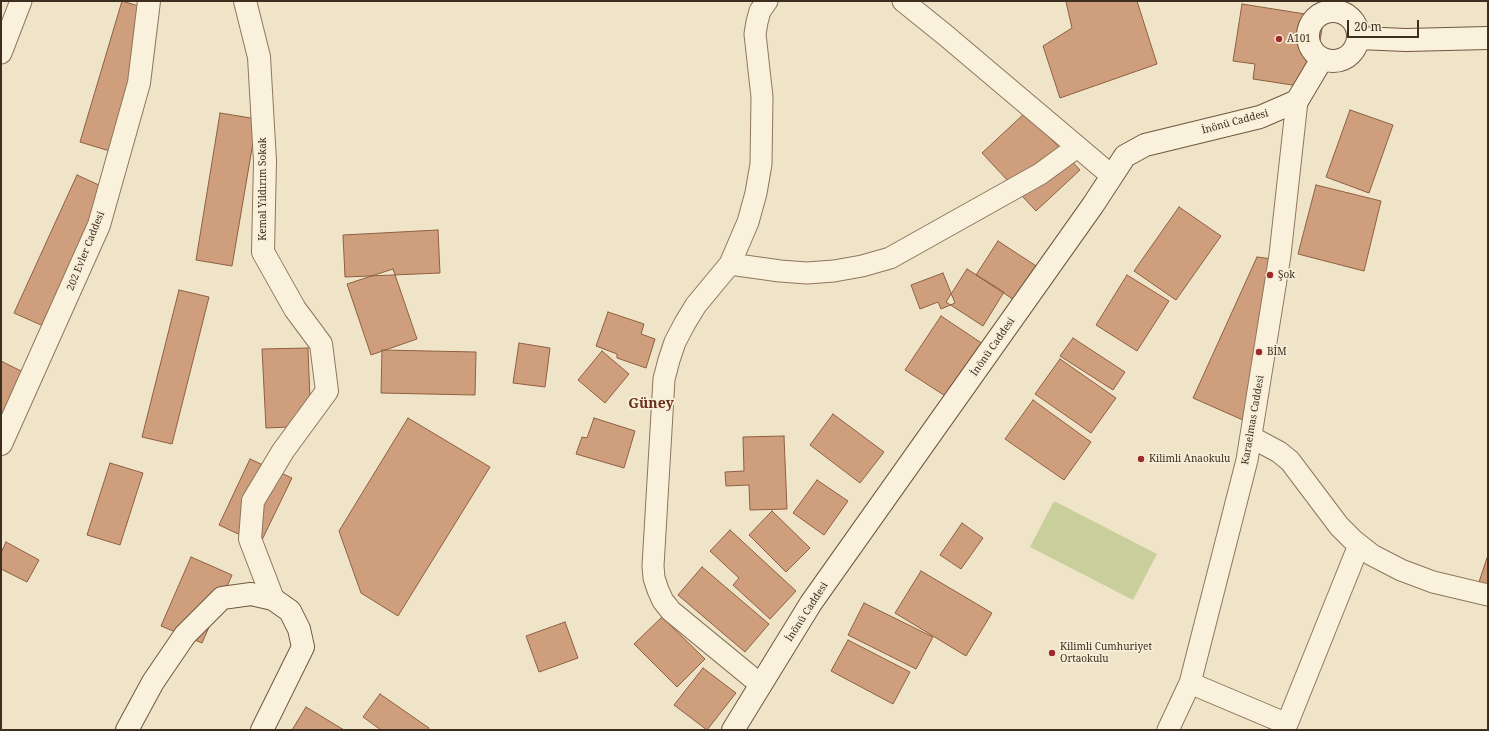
<!DOCTYPE html>
<html>
<head>
<meta charset="utf-8">
<style>
	body { margin:0 }
	#map { position:relative; width:1489px; height:731px; overflow:hidden; background:#f0e4c8; font-family:"Noto Serif",serif }
	canvas { display:block }
	.frame { position:absolute; inset:0; border:2px solid #3d2e20; pointer-events:none }
	.scale { position:absolute; left:1347px; top:20px; width:72px; height:18px; box-sizing:border-box; border:2px solid #3d2e20; border-top:0; padding-left:5px; font-size:12px; line-height:14px; white-space:nowrap; color:#3d2e20; -webkit-text-stroke:3px #f7eed8; paint-order:stroke }
</style>
</head>
<body>
<div id="map">
<canvas width="1489" height="731"></canvas>
<div class="frame"></div>
<div class="scale">20 m</div>
</div>
<script>
const ctx = document.querySelector('canvas').getContext('2d');
ctx.lineJoin = 'round';
function paint(path, color) { ctx.fillStyle = color; ctx.fill(path, 'evenodd'); }
const poly = rows => new Path2D(rows.map(r => 'M' + r).join(''));
function strokePath(path, color, width, dash) { ctx.strokeStyle = color; ctx.lineWidth = width; ctx.lineCap = dash ? 'butt' : 'round'; ctx.setLineDash(dash || []); ctx.stroke(path); }
function drawText(font, color, halo, rows, align = 'center') {
  ctx.font = font + ' "Noto Serif",serif'; ctx.lineWidth = 3.5; ctx.setLineDash([]); ctx.textBaseline = 'middle'; ctx.strokeStyle = halo; ctx.fillStyle = color; for (const [text, x, y, turn = 0] of rows) {
    ctx.save(); ctx.translate(x, y); ctx.rotate((+turn || 0) * Math.PI / 180); ctx.textAlign = isNaN(turn) ? turn : align; if (halo) ctx.strokeText(text, 0, 0); ctx.fillText(text, 0, 0); ctx.restore();
  }
}
paint(poly([
	[1054,501,1157,554,1133,600,1030,547]
]), '#c9cf9b');
const building = poly([
	[122,1,155,11,113,152,80,142,122,1],
	[1068,1,1137,1,1157,64,1060,98,1043,46,1072,28,1066,2,1068,1],
	[1242,4,1324,17,1312,88,1253,79,1255,64,1233,61,1242,4],
	[1350,110,1393,125,1369,193,1326,177,1350,110],
	[1026,112,1080,170,1036,211,982,153,1026,112],
	[220,113,257,119,232,266,196,260,220,113],
	[77,175,112,191,50,329,14,313,77,175],
	[1316,185,1381,201,1364,271,1298,254,1316,185],
	[1179,207,1221,236,1176,300,1134,271,1179,207],
	[438,230,440,273,345,277,343,235,438,230],
	[998,241,1050,275,1028,309,976,275,998,241],
	[1257,257,1287,261,1261,428,1193,398,1257,257],
	[393,269,417,339,371,355,347,284,393,269],
	[967,269,1004,292,983,326,946,302,967,269],
	[943,273,955,303,941,309,938,302,920,309,911,285,943,273],
	[1127,275,1169,301,1137,351,1096,325,1127,275],
	[179,290,209,297,172,444,142,437,179,290],
	[608,312,644,324,641,334,655,339,646,368,617,358,617,354,596,346,608,312],
	[941,316,986,346,950,399,905,370,941,316],
	[1073,338,1125,372,1113,390,1060,356,1073,338],
	[519,343,550,348,545,387,513,383,519,343],
	[308,348,311,426,266,428,262,349,308,348],
	[382,350,476,352,475,395,381,393,382,350],
	[602,351,629,374,605,403,578,380,602,351],
	[1060,359,1116,398,1091,433,1035,394,1060,359],
	[1,361,27,374,1,423,1,361],
	[1033,400,1091,442,1064,480,1005,439,1033,400],
	[833,414,884,452,860,483,810,445,833,414],
	[408,418,490,467,398,616,361,593,339,531,408,418],
	[594,418,635,431,624,468,576,454,582,437,587,438,594,418],
	[784,436,787,509,750,510,749,485,726,486,725,472,744,471,743,437,784,436],
	[250,459,292,478,260,544,219,525,250,459],
	[110,463,143,473,120,545,87,535,110,463],
	[817,480,848,501,824,535,793,513,817,480],
	[772,511,810,548,786,572,749,535,772,511],
	[962,523,983,538,961,569,940,555,962,523],
	[730,530,796,591,770,619,733,585,739,578,710,551,730,530],
	[6,542,39,560,27,582,1,569,1,553,6,542],
	[1488,555,1488,585,1479,582,1488,555],
	[191,557,232,575,202,643,161,626,191,557],
	[702,567,769,624,745,652,678,595,702,567],
	[921,571,992,613,966,656,895,613,921,571],
	[864,603,933,637,916,669,848,635,864,603],
	[662,617,705,659,677,687,634,644,662,617],
	[565,622,578,658,539,672,526,636,565,622],
	[848,640,910,672,893,704,831,671,848,640],
	[703,668,736,693,707,730,674,705,703,668],
	[380,694,429,728,428,730,381,730,363,717,380,694],
	[306,707,344,730,292,730,306,707]
]);
paint(building, '#cf9f7d');
strokePath(building, '#8d5f41', 1);
const minor = poly([
	[903,1,944,34,1112,176],
	[1,53,21,1],
	[730,264,780,271,807,273,834,271,862,266,890,258,1040,174,1077,147],
	[1251,437,1279,452,1290,461,1339,526,1353,540,1372,555,1401,570,1433,582,1488,595],
	[1190,683,1287,724,1359,545],
	[761,685,671,611,663,601,658,590,654,578,653,566,664,379,669,360,675,342,685,323,696,305,730,264,748,222,756,193,761,164,762,97,755,34,757,22,760,11,767,1],
	[1168,730,1190,683,1247,460,1280,255,1297,101]
]);
const tertiary = poly([
	[245,1,259,57,265,161,263,252,295,309,321,344,327,391,283,451,253,501,250,539,273,599],
	[1,444,99,225,139,83,149,1]
]);
const secondary = poly([
	'1308 36a25 25 0 1 1 50 0a25 25 0 1 1-50 0Z',
	[1359,38,1406,40,1488,38],
	[127,730,153,682,185,635,222,598,251,594,273,599,290,611,299,629,303,647,262,730],
	[733,730,811,603,1093,205,1125,156,1145,145,1260,117,1297,101,1322,59]
]);
strokePath(minor, '#8d765c', 23);
strokePath(tertiary, '#8d765c', 24);
strokePath(secondary, '#6f573f', 24);
strokePath(minor, '#faf1dc', 21);
strokePath(tertiary, '#faf1dc', 22);
strokePath(secondary, '#faf1dc', 22);
for (const [x, y, r, color] of [
	[1279,39,4,"#9e2a2b"],
	[1270,275,4,"#9e2a2b"],
	[1259,352,4,"#9e2a2b"],
	[1141,459,4,"#9e2a2b"],
	[1052,653,4,"#9e2a2b"]
]) { const dot = new Path2D(); dot.arc(x, y, r, 0, 2 * Math.PI); ctx.fillStyle = color; ctx.fill(dot); strokePath(dot, '#f7eed8', 1.5); }
drawText('10px', '#3d2e20', '#f7eed8', [
	["A101",1287,39],
	["Şok",1278,275],
	["BİM",1267,352],
	["Kilimli Anaokulu",1149,459],
	["Kilimli Cumhuriyet",1060,647],
	["Ortaokulu",1060,659]
], 'left');
drawText('10px', '#3d2e20', '#f7eed8', [
	["İnönü Caddesi",1235,122,-15],
	["Kemal Yıldırım Sokak",263,189,-90],
	["202 Evler Caddesi",86,251,-68],
	["İnönü Caddesi",993,347,-55],
	["Karaelmas Caddesi",1253,420,-80],
	["İnönü Caddesi",807,612,-57]
]);
drawText('bold 14px', '#6b2e1e', '#f7eed8', [
	["Güney",651,404]
]);
</script>
</body>
</html>
